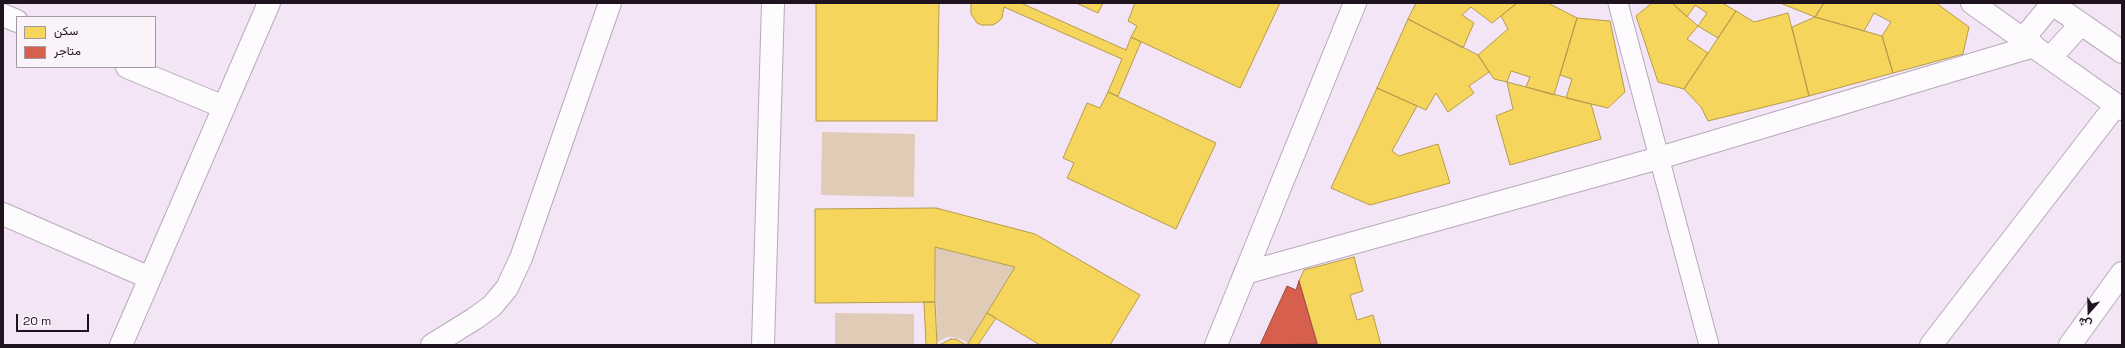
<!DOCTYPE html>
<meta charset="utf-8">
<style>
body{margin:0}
#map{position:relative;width:2125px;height:348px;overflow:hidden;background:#f3e5f5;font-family:"Space Grotesk",Vazirmatn,sans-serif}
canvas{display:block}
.frame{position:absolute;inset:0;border:4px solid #1f1320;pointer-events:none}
.legend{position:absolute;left:16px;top:16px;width:140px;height:52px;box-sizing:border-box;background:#faf3fa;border:1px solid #a299a3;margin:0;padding:5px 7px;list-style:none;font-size:12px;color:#1f1320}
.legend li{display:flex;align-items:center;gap:8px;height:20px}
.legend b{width:20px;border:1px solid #a299a3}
.north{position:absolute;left:2069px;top:292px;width:40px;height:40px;-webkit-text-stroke:3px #faf3fa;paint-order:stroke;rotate:200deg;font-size:11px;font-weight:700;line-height:16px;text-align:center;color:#1f1320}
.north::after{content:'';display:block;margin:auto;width:14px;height:18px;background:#1f1320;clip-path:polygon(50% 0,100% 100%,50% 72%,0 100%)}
.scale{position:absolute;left:16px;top:314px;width:73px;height:18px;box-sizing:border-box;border:2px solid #1f1320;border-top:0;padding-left:5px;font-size:12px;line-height:14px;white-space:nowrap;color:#1f1320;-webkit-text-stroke:3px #faf3fa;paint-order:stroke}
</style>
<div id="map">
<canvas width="2125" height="348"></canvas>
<div class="frame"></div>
<ul class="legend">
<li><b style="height:11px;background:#f6d55c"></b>سكن</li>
<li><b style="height:11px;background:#d6604d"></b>متاجر</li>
</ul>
<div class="north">ش</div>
<div class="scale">20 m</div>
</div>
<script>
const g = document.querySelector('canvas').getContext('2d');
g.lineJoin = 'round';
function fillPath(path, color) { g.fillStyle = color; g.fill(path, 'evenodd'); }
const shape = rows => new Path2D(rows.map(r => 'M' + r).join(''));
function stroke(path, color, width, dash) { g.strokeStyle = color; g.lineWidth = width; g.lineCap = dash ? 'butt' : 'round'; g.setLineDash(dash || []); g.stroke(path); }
fillPath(shape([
 [822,132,915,134,914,197,821,195],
 [935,247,1015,267,968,344,963,340,954,337,947,337,937,342],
 [835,313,914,314,914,345,835,345]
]), '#dfcbb6');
const homes = shape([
 [816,3,939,3,937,121,816,121,816,3],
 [971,3,1021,3,1126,50,1131,37,1141,42,1118,96,1108,92,1122,59,1004,7,1002,18,998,22,993,25,982,25,977,23,971,14,971,3],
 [1076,3,1103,3,1098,13,1076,3],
 [1135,3,1280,3,1240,88,1131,37,1137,26,1128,21,1135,3],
 [1416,3,1517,3,1492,23,1471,7,1462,15,1474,23,1463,48,1408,19,1416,3],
 [1517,3,1548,3,1577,18,1554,95,1526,87,1530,77,1511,71,1507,82,1494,79,1478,55,1508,29,1501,16,1517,3],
 [1652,3,1672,3,1698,26,1687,39,1708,53,1684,89,1658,82,1636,16,1652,3],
 [1672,3,1722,3,1736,11,1718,38,1698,26,1707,13,1695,5,1687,17,1672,3],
 [1780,3,1824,3,1815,17,1780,3],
 [1824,3,1936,3,1969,27,1963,54,1893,73,1882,36,1891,22,1874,13,1864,31,1815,17,1824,3],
 [1736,11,1754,22,1788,13,1809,96,1708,121,1701,107,1684,89,1736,11],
 [1815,17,1882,36,1893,73,1809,96,1792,27,1815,17],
 [1577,18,1610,21,1625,92,1608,108,1566,98,1572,79,1560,75,1577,18],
 [1408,19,1478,55,1489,72,1469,86,1474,93,1448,112,1436,93,1426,110,1377,88,1408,19],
 [1507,82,1591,104,1601,139,1510,165,1496,116,1513,109,1507,82],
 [1377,88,1417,106,1392,151,1399,156,1438,144,1450,183,1370,205,1331,188,1377,88],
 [1108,92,1216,143,1176,229,1067,178,1074,163,1063,158,1087,103,1100,108,1108,92],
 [936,208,1035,234,1140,295,1110,345,1040,345,987,313,1015,267,935,247,935,302,815,303,815,209,936,208],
 [1354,257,1363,291,1350,295,1357,320,1373,315,1381,345,1318,345,1299,281,1304,270,1354,257],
 [924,302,935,302,937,345,926,345,924,302],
 [987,313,996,318,978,345,967,345,987,313],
 [951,339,956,339,966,345,939,345,951,339]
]);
fillPath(homes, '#f6d55c');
stroke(homes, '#b69b4a', 1);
const shops = shape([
 [1299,281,1317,344,1260,345,1287,286,1296,290,1299,281]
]);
fillPath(shops, '#d6604d');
stroke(shops, '#9f4940', 1);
const pedestrian = shape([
 [1618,3,1709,345]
]);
const minor = shape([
 [1972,3,2122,109],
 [3,15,17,21],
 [2023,39,2052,4],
 [2050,58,2081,24],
 [127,67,224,107],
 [3,214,150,278],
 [1245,273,1659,158,2034,46],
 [121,345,269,3],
 [432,345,474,319,492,306,507,288,521,258,610,3],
 [763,345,773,3],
 [1931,345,2116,105],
 [2070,345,2122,273]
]);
const secondary = shape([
 [2051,3,2122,52],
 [1216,345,1355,3]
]);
stroke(pedestrian, '#b6aab8', 21);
stroke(minor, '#b6aab8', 24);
stroke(secondary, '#b6aab8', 24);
stroke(pedestrian, '#fdfbfe', 19);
stroke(minor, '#fdfbfe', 22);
stroke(secondary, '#fdfbfe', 22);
</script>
